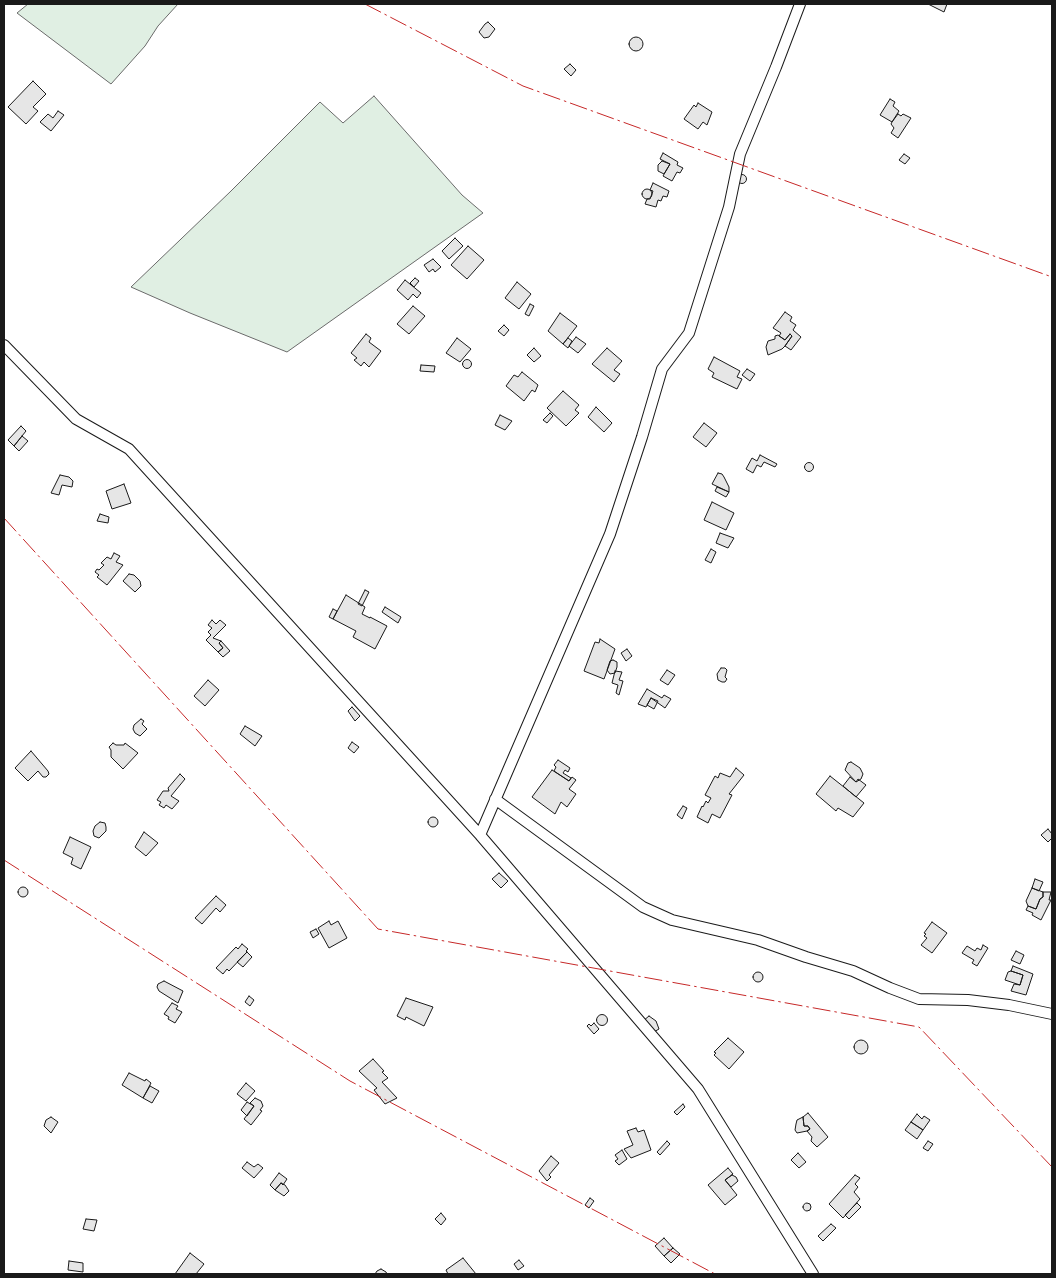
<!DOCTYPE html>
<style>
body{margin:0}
#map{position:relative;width:1056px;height:1278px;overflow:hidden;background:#fff;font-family:Lato,sans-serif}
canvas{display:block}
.frame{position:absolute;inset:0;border:5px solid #1a1a1a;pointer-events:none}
</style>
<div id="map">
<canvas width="1056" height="1278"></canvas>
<div class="frame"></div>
</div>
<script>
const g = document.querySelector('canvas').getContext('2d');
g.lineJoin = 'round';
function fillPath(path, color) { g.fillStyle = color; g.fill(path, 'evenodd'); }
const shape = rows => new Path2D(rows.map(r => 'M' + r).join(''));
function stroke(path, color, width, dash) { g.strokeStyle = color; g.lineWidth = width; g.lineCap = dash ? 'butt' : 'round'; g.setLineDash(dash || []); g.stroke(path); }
const green = shape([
 [28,4,178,4,158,26,145,46,111,84,17,13,28,4],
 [374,96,462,195,483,213,287,352,190,313,131,287,231,191,320,102,343,123,374,96]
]);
fillPath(green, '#e0efe3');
stroke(green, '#6a6a6a', 1);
const building = shape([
 [928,4,947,4,944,12,928,4],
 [488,22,495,29,489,37,484,38,479,32,485,24,488,22],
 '629 44a7 7 0 1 1 14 0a7 7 0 1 1-14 0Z',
 [570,64,576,70,571,76,564,69,570,64],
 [33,81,46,94,33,107,38,111,26,124,8,107,33,81],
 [890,99,895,102,893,106,899,111,892,122,880,115,890,99],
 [698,103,712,112,707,125,703,122,698,129,684,119,694,105,696,107,698,103],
 [58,111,64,115,51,131,40,122,48,114,53,118,58,111],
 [898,114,901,116,903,114,911,118,898,138,891,133,894,128,891,124,892,122,898,114],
 [663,153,678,162,677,165,683,168,680,173,677,172,672,181,663,176,670,164,660,159,663,153],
 [904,154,910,158,905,164,899,160,904,154],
 [662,161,670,164,664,174,658,171,658,165,662,161],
 '737.5 179a4.5 4.5 0 1 1 9 0a4.5 4.5 0 1 1-9 0Z',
 [653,183,669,191,667,197,663,196,661,201,658,200,656,207,645,204,647,199,650,199,653,191,650,190,653,183],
 '642 194a5 5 0 1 1 10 0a5 5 0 1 1-10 0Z',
 [455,238,463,246,449,259,442,251,455,238],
 [468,246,484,260,467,279,451,265,468,246],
 [433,259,441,267,435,272,433,269,429,272,424,265,433,259],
 [415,278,419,281,414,287,410,283,415,278],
 [405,280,421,293,417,298,413,294,408,300,397,290,405,280],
 [517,282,531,294,519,309,505,298,517,282],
 [530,304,534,306,529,316,525,314,530,304],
 [413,306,425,316,409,334,397,324,413,306],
 [785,312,792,317,790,321,796,325,793,330,801,337,791,350,785,346,792,336,790,334,785,340,779,336,781,333,773,328,785,312],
 [560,313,577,326,563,344,548,331,560,313],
 [504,325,509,330,504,336,498,331,504,325],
 [366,334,371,338,369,342,381,351,369,367,364,362,361,366,354,360,357,358,351,353,366,334],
 [790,334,792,336,785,346,782,349,768,355,766,347,768,341,775,339,775,336,778,335,785,340,790,334],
 [576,337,586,344,578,353,569,346,576,337],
 [457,338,471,349,460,362,446,353,457,338],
 [568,338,572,341,568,348,563,344,568,338],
 [534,348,541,356,534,362,527,355,534,348],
 [607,348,622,361,614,370,620,374,614,382,592,364,607,348],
 [714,357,740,371,737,377,742,379,737,389,712,377,714,373,708,369,714,357],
 '462.5 364a4.5 4.5 0 1 1 9 0a4.5 4.5 0 1 1-9 0Z',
 [421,365,435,366,434,372,420,371,421,365],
 [747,369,755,374,750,381,742,375,747,369],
 [522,372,538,385,535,392,532,390,524,401,506,386,514,375,518,377,522,372],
 [563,391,579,405,575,410,579,413,566,426,547,408,563,391],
 [596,407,612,423,604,432,588,417,596,407],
 [550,413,553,416,547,423,543,420,550,413],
 [500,415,512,421,505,430,495,425,500,415],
 [704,423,717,433,706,447,693,437,704,423],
 [21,426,26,431,14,446,8,440,21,426],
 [22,436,28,441,19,451,14,446,22,436],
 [760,455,777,464,775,467,764,462,761,467,757,465,753,473,746,469,752,458,757,461,760,455],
 '804.5 467a4.5 4.5 0 1 1 9 0a4.5 4.5 0 1 1-9 0Z',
 [718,473,722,474,724,477,729,487,729,492,712,484,718,473],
 [60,475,69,477,73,481,72,487,62,485,59,495,51,493,60,475],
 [124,484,131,503,112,509,106,491,124,484],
 [717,487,729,492,726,497,715,491,717,487],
 [712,502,734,513,726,530,704,520,712,502],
 [100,514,109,517,108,523,97,521,100,514],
 [720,533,734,538,728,548,716,543,720,533],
 [711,549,716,552,711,563,705,560,711,549],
 [114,553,120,556,116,562,123,565,107,585,97,577,99,575,95,572,97,569,99,570,104,565,101,563,107,557,111,559,114,553],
 [129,574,134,575,140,581,141,586,135,592,123,581,129,574],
 [365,590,369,592,362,606,358,604,365,590],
 [346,595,365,607,362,614,370,618,370,617,387,626,375,649,353,637,356,631,333,619,346,595],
 [385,607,401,617,398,623,382,612,385,607],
 [333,609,337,611,333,619,329,617,333,609],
 [212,620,216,624,220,620,226,625,213,638,221,641,219,643,223,648,218,652,206,640,211,635,208,632,212,628,208,625,212,620],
 [600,639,615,649,604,679,584,671,595,642,599,643,600,639],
 [221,641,230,651,223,657,218,652,223,648,219,643,221,641],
 [627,649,632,656,626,661,621,653,627,649],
 [613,660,617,662,617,667,615,673,610,674,607,670,610,661,613,660],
 [721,668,725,668,727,670,725,677,727,679,725,682,722,682,718,680,717,674,721,668],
 [667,670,675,675,668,685,660,680,667,670],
 [615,671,622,672,619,680,623,681,619,695,616,693,618,685,612,683,615,671],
 [208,680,219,690,205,706,194,696,208,680],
 [647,689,662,698,664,695,671,699,665,708,651,698,646,707,638,704,647,689],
 [651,698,658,701,654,709,647,705,651,698],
 [352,707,360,716,355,721,348,711,352,707],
 [141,719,144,721,142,724,147,729,140,736,135,733,133,729,134,725,141,719],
 [245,726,262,736,255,746,240,734,245,726],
 [352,742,359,747,354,753,348,748,352,742],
 [113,743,116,745,124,745,125,743,138,753,123,769,111,757,111,750,109,747,113,743],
 [31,751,48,771,49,774,46,777,43,777,38,771,28,781,15,768,31,751],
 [558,760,570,768,568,772,565,770,563,773,571,778,569,781,554,771,556,767,554,765,558,760],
 [851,762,860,768,863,774,861,779,856,782,845,770,848,763,851,762],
 [736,768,744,775,729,794,732,795,720,818,712,814,708,823,697,817,702,806,703,807,706,801,708,803,711,798,705,795,715,776,718,778,720,773,730,777,736,768],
 [552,770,569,781,572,777,576,780,569,789,576,794,567,807,561,802,555,814,532,797,552,770],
 [180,774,185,779,171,796,179,801,172,809,166,805,164,808,159,805,161,802,157,800,163,791,169,791,168,788,180,774],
 [830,776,864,803,853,817,838,808,836,811,816,794,830,776],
 [850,777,856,782,858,779,866,785,856,797,843,786,850,777],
 [683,806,687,808,682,819,677,815,683,806],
 '428 822a5 5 0 1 1 10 0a5 5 0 1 1-10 0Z',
 [100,822,105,823,106,827,106,831,99,838,94,836,93,831,95,826,100,822],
 [1048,829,1052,834,1052,838,1048,842,1041,835,1048,829],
 [144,832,158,843,146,856,135,847,144,832],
 [70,837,91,847,81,869,71,864,73,858,63,853,70,837],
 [499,873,508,881,501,888,492,879,499,873],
 [1035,879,1043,882,1039,891,1032,888,1035,879],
 '18 892a5 5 0 1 1 10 0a5 5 0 1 1-10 0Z',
 [1032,888,1043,892,1043,897,1040,899,1036,909,1028,906,1026,901,1032,888],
 [1043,892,1051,892,1049,900,1051,900,1041,920,1032,915,1033,913,1026,910,1028,906,1036,909,1040,899,1043,897,1043,892],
 [216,896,226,905,220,912,216,908,202,924,195,918,216,896],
 [329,921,331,925,338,921,347,938,329,948,318,928,329,921],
 [932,922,947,933,932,953,921,945,927,938,924,936,926,934,924,933,932,922],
 [316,929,319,934,313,938,310,932,316,929],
 [242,944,248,949,246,951,247,952,229,971,227,969,223,974,216,968,236,947,238,949,242,944],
 [983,945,988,948,977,966,972,963,974,960,962,953,967,946,975,951,977,948,981,950,983,945],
 [1016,951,1024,955,1020,964,1011,960,1016,951],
 [247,952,252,957,243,967,237,962,247,952],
 [1013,966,1033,974,1026,995,1011,991,1014,984,1020,985,1023,975,1011,971,1013,966],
 [1011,971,1023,975,1020,985,1005,980,1008,972,1011,971],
 '753 977a5 5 0 1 1 10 0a5 5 0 1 1-10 0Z',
 [164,981,183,991,178,1003,159,991,157,987,158,984,164,981],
 [249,996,254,1000,250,1006,245,1002,249,996],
 [406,998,433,1007,424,1026,406,1017,405,1020,397,1016,406,998],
 [172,1003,178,1006,176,1009,182,1012,175,1023,168,1019,169,1017,164,1014,172,1003],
 '596.5 1020a5.5 5.5 0 1 1 11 0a5.5 5.5 0 1 1-11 0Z',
 [649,1016,656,1021,659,1029,652,1033,643,1021,649,1016],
 [594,1023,599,1029,594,1034,587,1026,589,1024,591,1026,594,1023],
 [728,1038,744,1052,729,1069,714,1055,716,1053,714,1052,728,1038],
 '854 1047a7 7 0 1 1 14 0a7 7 0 1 1-14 0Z',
 [373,1059,384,1071,382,1072,388,1078,382,1082,397,1098,385,1104,374,1090,377,1088,359,1071,373,1059],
 [129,1073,145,1081,146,1079,151,1083,143,1098,122,1085,129,1073],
 [246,1083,255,1091,246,1101,237,1094,246,1083],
 [150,1086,159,1091,152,1103,143,1098,150,1086],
 [255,1098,261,1101,263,1106,260,1110,262,1111,251,1125,244,1119,254,1106,250,1103,255,1098],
 [247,1102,254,1106,247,1116,241,1110,247,1102],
 [683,1104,685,1107,677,1115,674,1112,683,1104],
 [808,1113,828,1137,817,1147,811,1141,812,1137,807,1131,810,1129,808,1126,804,1126,803,1117,808,1113],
 [917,1114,922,1119,924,1116,930,1120,923,1130,911,1122,917,1114],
 [51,1117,58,1122,51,1133,44,1126,46,1120,51,1117],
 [803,1117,804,1126,808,1126,810,1129,807,1131,797,1133,795,1130,796,1124,797,1120,803,1117],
 [911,1122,923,1130,917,1139,905,1130,911,1122],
 [636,1128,638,1132,644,1130,651,1150,631,1158,624,1149,633,1145,627,1131,636,1128],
 [667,1141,670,1144,660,1155,657,1152,667,1141],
 [928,1141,933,1144,928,1151,923,1148,928,1141],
 [622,1150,627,1159,619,1165,615,1161,618,1159,615,1155,622,1150],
 [798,1153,806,1162,799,1168,791,1160,798,1153],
 [551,1156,559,1163,549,1175,551,1177,547,1181,539,1171,551,1156],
 [247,1162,254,1167,258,1164,263,1168,254,1178,242,1168,247,1162],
 [728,1168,733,1174,725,1180,737,1195,725,1205,708,1185,728,1168],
 [279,1173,287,1179,283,1185,281,1183,275,1190,270,1185,279,1173],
 [732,1175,736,1177,738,1181,731,1187,725,1180,732,1175],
 [855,1175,860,1178,855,1184,858,1187,854,1192,860,1199,843,1218,829,1204,855,1175],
 [281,1183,285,1185,289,1191,284,1196,275,1190,281,1183],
 [590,1198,594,1201,589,1208,585,1205,590,1198],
 '803 1207a4 4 0 1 1 8 0a4 4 0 1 1-8 0Z',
 [857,1203,861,1207,849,1219,845,1215,857,1203],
 [441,1213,446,1219,441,1225,435,1219,441,1213],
 [86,1219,97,1220,94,1231,83,1229,86,1219],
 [831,1224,836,1228,823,1241,818,1236,831,1224],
 [664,1238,673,1248,664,1256,655,1246,664,1238],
 [673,1248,680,1254,671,1263,664,1256,673,1248],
 [190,1253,204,1264,196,1274,175,1274,190,1253],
 [463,1258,476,1274,448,1274,446,1270,463,1258],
 [519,1260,524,1266,518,1270,514,1264,519,1260],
 [69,1261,83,1263,83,1272,68,1270,69,1261],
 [381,1269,386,1272,387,1274,375,1274,377,1271,381,1269]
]);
fillPath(building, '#e6e6e6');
stroke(building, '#1a1a1a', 1);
const minor = shape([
 [4,345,76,419,129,449,480,835,698,1089,813,1274],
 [495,799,643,907,672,920,758,940,806,957,853,971,890,988,919,999,968,1000,1009,1005,1052,1014],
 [480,835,610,534,642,437,662,369,689,333,729,207,740,154,776,67,800,4]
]);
stroke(minor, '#1a1a1a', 12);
stroke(minor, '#fff', 10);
stroke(shape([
 [365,4,523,86,1052,277],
 [4,518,378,929,919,1027,1052,1167],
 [4,860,350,1081,715,1274]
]), '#c62828', 1, [18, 4, 2.5, 4]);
</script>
